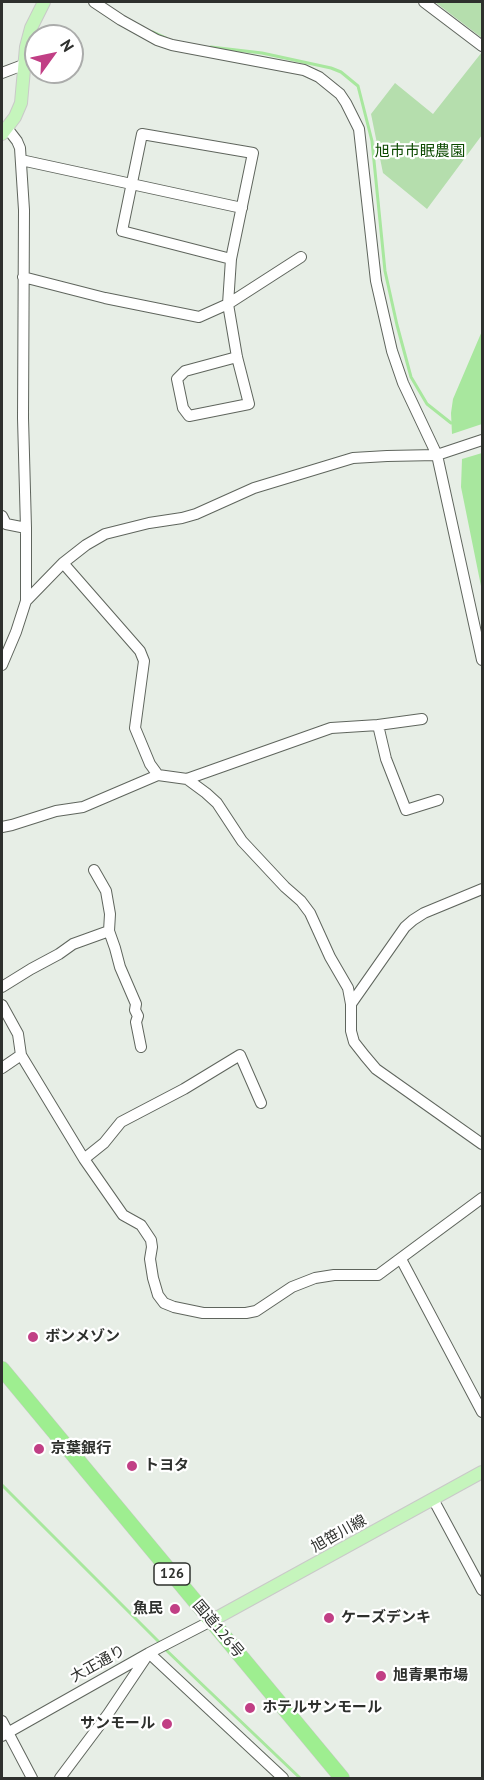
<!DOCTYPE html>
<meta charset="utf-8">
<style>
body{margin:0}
#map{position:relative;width:484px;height:1780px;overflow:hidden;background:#e7eee6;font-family:"PT Sans",sans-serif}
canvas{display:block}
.frame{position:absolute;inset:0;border:3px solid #2e302d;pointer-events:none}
.north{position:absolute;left:24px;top:24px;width:60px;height:60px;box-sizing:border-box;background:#fff;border:2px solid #abacab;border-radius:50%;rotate:57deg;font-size:16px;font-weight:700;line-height:24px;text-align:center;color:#2e302d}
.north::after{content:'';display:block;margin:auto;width:21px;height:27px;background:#c13f85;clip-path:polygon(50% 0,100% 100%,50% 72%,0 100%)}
</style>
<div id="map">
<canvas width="484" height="1780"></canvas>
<div class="frame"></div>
<div class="north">N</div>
</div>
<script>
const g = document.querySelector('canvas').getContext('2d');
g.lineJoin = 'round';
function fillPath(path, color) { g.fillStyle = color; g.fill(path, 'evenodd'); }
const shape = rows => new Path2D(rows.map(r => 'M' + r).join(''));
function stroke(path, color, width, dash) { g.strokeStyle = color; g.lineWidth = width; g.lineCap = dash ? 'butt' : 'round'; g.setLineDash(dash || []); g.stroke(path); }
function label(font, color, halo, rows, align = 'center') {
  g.font = font + ' "PT Sans","Noto Sans JP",sans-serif'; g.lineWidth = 4.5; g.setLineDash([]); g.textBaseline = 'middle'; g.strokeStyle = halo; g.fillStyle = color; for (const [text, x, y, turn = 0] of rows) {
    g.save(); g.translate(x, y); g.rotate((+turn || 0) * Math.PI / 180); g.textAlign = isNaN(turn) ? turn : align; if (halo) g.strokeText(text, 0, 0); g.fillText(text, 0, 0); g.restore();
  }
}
fillPath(shape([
 [435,2,482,2,482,38],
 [482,52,482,135,427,209,383,173,371,114,395,83,433,114]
]), '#b5dead');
fillPath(shape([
 [482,331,482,424,452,434,451,413,453,399],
 [482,453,482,591,461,487,462,459]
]), '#a8e79e');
stroke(shape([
 [153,32,166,38],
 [211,47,262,53,331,68,341,72,358,86,372,141,385,271,397,325,411,377,427,404,451,423],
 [2,1485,161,1644],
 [165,1649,300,1778]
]), '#a8e79e', 3);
const minor = shape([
 [94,2,121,20,157,40,172,45,304,70,319,77,340,94,346,103,359,129,376,281,392,351,403,383,437,455,482,660],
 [424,2,482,46],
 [2,73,23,65],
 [21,160,242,208],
 [231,259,122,231,142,134,253,153,231,259,228,304,237,357,249,404,189,416,183,408,177,379,185,371,237,357],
 [23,277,105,298,199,317,228,304,301,257],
 [2,516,6,524,26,528],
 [63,563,140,651,144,661,135,728,150,764,158,775],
 [26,601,63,563,86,545,105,534,149,523,182,518,196,514,254,488,353,458,387,456,437,455,482,440],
 [2,665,16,632,26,601,26,528,23,418,24,210,20,148,17,141,7,128],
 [422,719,378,725,386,759,406,810,438,800],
 [187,779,206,793,217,803,242,841,285,887,301,901,310,913,330,957,348,988,351,1004,351,1031,354,1042,365,1056,376,1069,482,1144],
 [2,827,12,825,56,811,83,807,158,775,187,779,331,728,378,725],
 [94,870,106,891,110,914,109,931,115,948,120,967,136,1004,135,1010,138,1016,136,1022,141,1047],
 [2,987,31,969,59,954,73,944,109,931],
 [351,1004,405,927,413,920,424,913,482,889],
 [2,1005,18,1034,21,1055,84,1159,123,1215,141,1225,151,1240,152,1247,150,1259,153,1278,158,1295,164,1303,174,1307,203,1313,246,1313,256,1311,292,1287,315,1278,334,1275,378,1275,482,1198],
 [2,1068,21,1055],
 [84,1159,104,1143,121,1122,184,1089,240,1055,261,1103],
 [401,1259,482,1412],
 [433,1499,482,1590],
 [2,1721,32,1778],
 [2,1736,149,1653,211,1621],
 [60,1778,108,1714,149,1653,283,1778]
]);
const major = shape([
 [2,134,15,117,21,103,26,47,31,28,44,2],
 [211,1621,482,1472]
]);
const highway = shape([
 [2,1369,342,1778]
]);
stroke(minor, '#5f655d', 12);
stroke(major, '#c9c9c8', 14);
stroke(highway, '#c9c9c8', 16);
stroke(minor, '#fff', 10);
stroke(major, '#c5f5bc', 12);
stroke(highway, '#9eee90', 15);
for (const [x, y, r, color] of [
 [33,1337,6,"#c13f85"],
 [39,1449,6,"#c13f85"],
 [132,1466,6,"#c13f85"],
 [175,1609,6,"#c13f85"],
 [329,1618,6,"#c13f85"],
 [381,1676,6,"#c13f85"],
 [250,1708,6,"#c13f85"],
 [167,1724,6,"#c13f85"]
]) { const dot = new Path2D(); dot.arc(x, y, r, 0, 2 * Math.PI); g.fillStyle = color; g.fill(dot); stroke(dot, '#fff', 2); }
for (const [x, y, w] of [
 [172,1574,36]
]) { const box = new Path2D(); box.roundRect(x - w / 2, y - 11, w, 22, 4.5); g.fillStyle = '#fff'; g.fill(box); stroke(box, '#2e302d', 1.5); }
label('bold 14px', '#2e302d', null, [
 ["126",172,1574]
]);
label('15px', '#0c4a00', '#fff', [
 ["旭市市眠農園",420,152]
]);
label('bold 15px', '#2e302d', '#fff', [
 ["ボンメゾン",45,1337],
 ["京葉銀行",51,1449],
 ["トヨタ",144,1466],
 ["魚民",163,1609,"right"],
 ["ケーズデンキ",341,1618],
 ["旭青果市場",393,1676],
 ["ホテルサンモール",262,1708],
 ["サンモール",155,1724,"right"]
], 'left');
label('15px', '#2e302d', '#fff', [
 ["旭笹川線",339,1534,-29],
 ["国道126号",218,1629,50],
 ["大正通り",98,1664,-29]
]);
</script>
